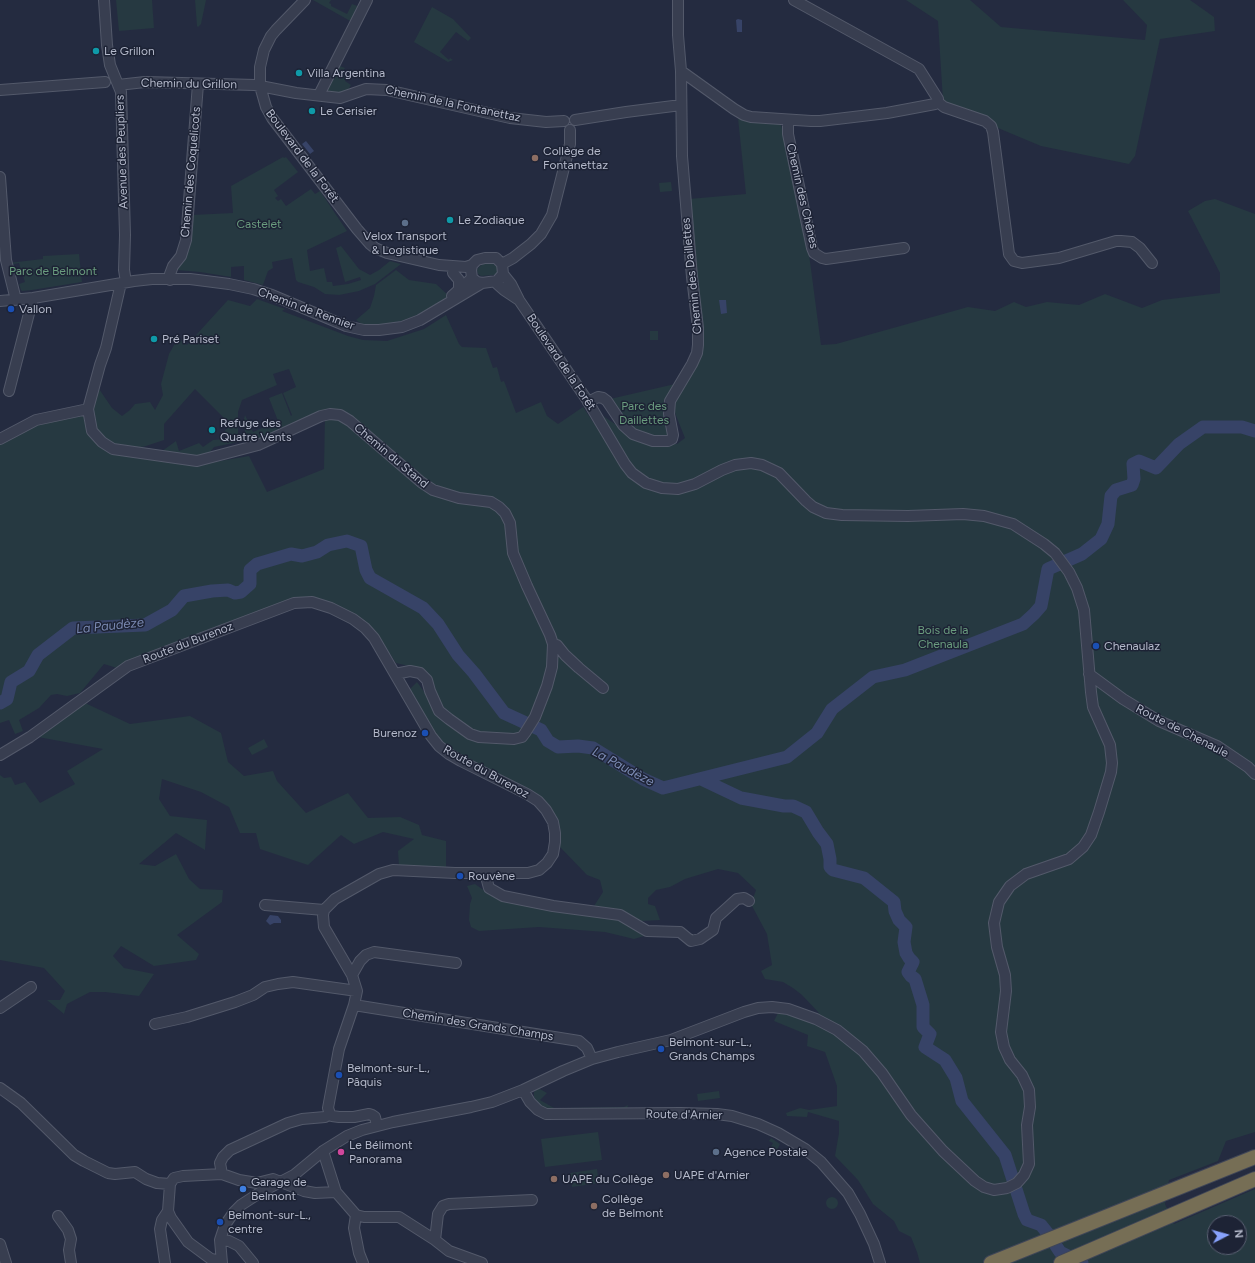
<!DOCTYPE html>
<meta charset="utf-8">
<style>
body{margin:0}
#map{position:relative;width:1255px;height:1263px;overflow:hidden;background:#242b40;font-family:Figtree,sans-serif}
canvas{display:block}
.north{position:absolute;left:1207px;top:1215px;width:40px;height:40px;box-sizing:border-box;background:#1d2335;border:1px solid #595f71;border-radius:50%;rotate:84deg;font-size:11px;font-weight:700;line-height:16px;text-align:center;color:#b4b9ca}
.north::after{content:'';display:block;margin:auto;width:14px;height:18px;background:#88a2fc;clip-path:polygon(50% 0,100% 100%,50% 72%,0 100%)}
</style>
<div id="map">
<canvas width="1255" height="1263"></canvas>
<div class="north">N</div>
</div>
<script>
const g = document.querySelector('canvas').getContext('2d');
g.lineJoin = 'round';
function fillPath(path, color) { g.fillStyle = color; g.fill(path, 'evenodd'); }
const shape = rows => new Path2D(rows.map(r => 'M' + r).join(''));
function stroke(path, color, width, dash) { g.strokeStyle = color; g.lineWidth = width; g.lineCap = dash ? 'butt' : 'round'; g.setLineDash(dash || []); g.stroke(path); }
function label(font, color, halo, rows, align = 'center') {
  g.font = font + ' Figtree,sans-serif'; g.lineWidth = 3; g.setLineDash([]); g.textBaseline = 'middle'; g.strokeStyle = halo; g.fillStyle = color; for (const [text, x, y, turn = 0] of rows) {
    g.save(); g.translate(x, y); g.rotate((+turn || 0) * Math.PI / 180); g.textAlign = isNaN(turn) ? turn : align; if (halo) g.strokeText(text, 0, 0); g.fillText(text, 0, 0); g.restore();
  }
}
fillPath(shape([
 [116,0,152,0,154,28,119,31],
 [195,0,206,0,201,24,198,27,197,26],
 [313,0,331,0,329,3,331,4,331,6,347,14,352,4,360,7,352,22],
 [906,0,970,0,1001,27,1145,40,1147,25,1123,0,1190,0,1214,17,1215,31,1160,39,1135,156,1129,164,1041,146,998,128,986,119,956,108,943,101,938,21],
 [432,7,453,19,471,38,468,41,456,32,440,52,449,60,450,58,453,60,448,62,414,42],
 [337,65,345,68,343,71,348,74,345,81,351,85,348,90,341,92,327,92,325,90],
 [738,118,780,121,795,180,807,239,821,345,836,344,968,307,995,311,1014,302,1026,307,1047,302,1079,305,1105,294,1142,308,1162,300,1220,293,1220,273,1188,211,1205,201,1215,199,1255,214,1255,1132,1226,1141,1218,1161,1169,1180,1165,1204,1174,1224,1255,1189,1255,1263,920,1263,917,1252,911,1237,899,1231,894,1221,873,1204,858,1180,835,1156,839,1133,839,1121,808,1112,807,1117,787,1116,786,1113,800,1108,809,1110,837,1106,837,1086,825,1052,807,1046,808,1035,774,1021,778,1013,801,1018,819,1013,802,995,793,988,783,982,765,979,761,971,772,965,767,934,751,904,756,890,738,873,718,869,685,879,670,887,656,890,648,898,648,904,655,906,660,920,642,921,637,930,644,936,634,939,605,932,539,927,479,931,471,927,469,920,470,904,472,898,467,886,475,884,485,891,524,904,594,906,603,892,600,880,587,875,560,847,559,828,554,813,544,800,535,793,453,752,443,745,435,735,409,690,417,682,428,697,435,693,431,678,421,669,396,663,390,654,388,655,375,633,308,598,117,668,104,664,80,693,67,696,57,694,51,695,39,708,19,720,23,731,15,734,9,720,0,723,0,442,35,425,93,410,97,386,112,408,122,416,130,410,135,404,150,402,155,410,163,395,161,384,169,354,178,338,187,345,228,300,250,306,257,299,285,309,282,311,348,336,363,340,387,341,424,329,446,315,459,344,462,347,486,348,493,368,497,367,501,382,504,381,516,413,541,402,547,416,558,424,583,407,593,422,603,416,621,428,640,442,677,444,685,438,675,413,675,401,690,377,702,352,689,199,746,194],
 [289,369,296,387,283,393,292,415,291,416,282,393,269,398,278,421,253,432,245,415,243,423,247,440,252,442,325,414,324,469,267,492,249,456,203,464,135,458,136,448,146,446,164,440,164,424,195,389,230,424,221,436,238,434,238,412,242,400,277,385,273,374],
 [1215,1223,1239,1223,1239,1247,1215,1247],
 [283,157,284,158,286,157,298,172,274,190,278,196,275,198,278,201,281,199,286,206,311,189,315,194,320,191,347,231,307,250,310,271,324,268,327,282,332,282,333,286,348,284,361,280,360,277,345,282,336,248,341,246,359,269,370,275,379,270,390,261,401,264,375,284,359,291,339,295,325,294,314,287,298,282,296,280,292,258,272,262,273,268,268,271,263,285,244,280,244,266,231,267,231,277,200,272,177,270,192,215,233,213,231,186],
 [671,182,672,191,660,192,659,183],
 [79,254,82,282,32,290,22,291,21,290,19,284,25,282,19,263,9,265,8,263,43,259,43,256],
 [483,264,493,264,496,265,498,268,497,274,494,275,481,276,478,274,477,270,479,267],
 [396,270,409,280,436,284,449,296,422,313,402,321,378,325,362,324,356,320,370,308,374,296,376,285],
 [650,331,658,331,658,340,650,340],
 [675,384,671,438,657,440,630,429,610,399],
 [239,438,238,442,214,447,208,455,200,458,158,454,176,441,179,451,199,443,203,447,213,440],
 [85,703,130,724,190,716,221,733,228,762,244,776,273,771,277,781,306,813,348,793,368,818,400,817,419,825,422,835,446,841,446,869,399,866,398,851,414,839,383,832,354,844,341,835,308,865,260,849,256,833,240,833,229,807,201,792,162,779,159,799,170,816,207,820,205,850,176,833,139,864,155,866,176,854,189,879,200,889,223,890,222,902,177,935,199,954,196,960,154,966,121,946,113,956,124,968,154,974,139,996,105,992,90,992,67,1004,64,1014,47,1000,60,1000,65,991,44,968,0,960,0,775,4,778,11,777,15,785,25,782,40,803,75,784,67,771,103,749,38,737],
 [264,739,268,747,252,755,248,748],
 [538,1088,547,1093,540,1100,554,1108,554,1110,543,1108,538,1104,534,1097,534,1092],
 [719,1091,720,1098,698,1101,697,1094],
 [628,1105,627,1109,564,1110,563,1108,624,1107],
 [598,1132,602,1160,545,1167,541,1139],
 [771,1138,780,1144,777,1150,775,1149,773,1152,769,1150,773,1143,769,1141],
 [597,1169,599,1183,572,1187,570,1173],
 '826 1203a6 6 0 1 1 12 0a6 6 0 1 1-12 0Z'
]), '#263941');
fillPath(shape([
 [738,19,742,20,742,32,737,32,736,20],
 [306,141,314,151,310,154,302,144],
 [719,300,726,300,727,313,721,314],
 [270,915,278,916,281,920,281,923,274,923,270,925,266,921]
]), '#374367');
stroke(shape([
 [0,703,7,699,11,682,29,671,38,655,73,628,145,625,172,610,184,596,212,591,228,590,235,593,241,592,250,584,250,570,257,564,291,554,302,556,317,552,328,545,347,541,361,546,366,570,370,578,423,608,438,624,458,655,474,673,504,713,541,730,548,741,558,747,578,746,593,748,643,779,663,788,787,757,817,733,832,709,873,677,905,670,1023,624,1034,614,1041,606,1048,569,1082,554,1101,539,1108,524,1111,496,1116,490,1132,485,1134,479,1133,464,1139,461,1156,468,1179,444,1203,427,1242,427,1255,431],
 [701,779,741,798,784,806,793,806,806,812,818,832,827,844,830,859,830,867,833,870,864,878,894,902,895,911,899,920,906,927,904,942,906,953,909,958,913,962,908,972,911,976,915,979,923,1005,923,1027,930,1034,925,1047,945,1060,956,1078,962,1101,1005,1155,1024,1214,1027,1220,1041,1225,1049,1235,1060,1252,1082,1263]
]), '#374367', 13);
const minor = shape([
 [104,0,107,45,110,65,121,92,125,235,124,270,126,282],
 [305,0,276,30,271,36,264,50,260,67,260,86,266,107,272,118,357,229,370,244,375,248,387,253,439,265,466,267,472,265],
 [794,0,919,69,938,99,938,102],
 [681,71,734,109,744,115,751,117,811,121,820,121,887,113,935,104,938,102],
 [118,85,145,82,255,85,296,93,340,98,366,89,387,90,510,118,546,122,564,121],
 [0,90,105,82],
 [319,95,367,0],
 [938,102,944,107,985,121,991,126,993,132,1009,254,1014,261,1022,263,1059,258,1116,241,1121,241,1132,242,1140,248,1152,263],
 [575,120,626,112,681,105],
 [788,120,788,134,812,248,814,253,822,258,826,259,904,248],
 [0,177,6,260,16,300],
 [485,258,496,258,502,264,503,274,497,281,482,283,477,282,472,278,471,270,472,265,477,260,485,258],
 [502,264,513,258,531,244,541,234,552,215,570,144,570,130],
 [453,273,459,280,459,290],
 [170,280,170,274,173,266,181,256,186,240,198,84],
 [495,282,504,290,519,300],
 [121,283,106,348,100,365,88,409,92,431,102,442,113,449,197,461,258,445,321,416,330,414,340,415,350,421,421,482,433,490,459,498,491,502,499,507,505,513,510,523,513,553,527,586,550,635,553,644,552,667,547,686,535,717,525,733,522,737,514,739,479,737,470,734,449,719,439,711,430,691,427,680,420,673,410,671,395,674],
 [452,296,472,278],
 [0,301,33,298,134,281,152,279,190,279,229,284,253,289,272,295,346,326,364,330,379,330,402,327,420,320,482,283],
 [9,391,33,298],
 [588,402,598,397,603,398,607,401,623,425,633,434,653,441,668,441,672,439,673,435,669,414,670,401,692,364,697,353,698,345,698,328,692,277,682,156,681,71,678,35,678,0],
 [0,439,36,420,88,409],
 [553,644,557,645,565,655,579,668,603,688],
 [1089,674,1123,699,1159,721,1217,746,1248,767,1255,774],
 [0,755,30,737,128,666,294,603,312,602,331,608,353,619,365,628,374,638,431,736,439,746,449,754,461,761,527,794,538,801,546,810,553,822,555,833,555,842,553,854,547,863,539,870,528,873,455,873,393,870,379,874,335,899,324,910,323,915,324,927,352,975,357,991,354,1005,339,1049,328,1108,330,1114],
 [485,873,489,888,503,896,553,906,620,915,647,931,680,932,691,941,700,939,713,930,716,918,737,899,744,898,749,901],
 [265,905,324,910],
 [352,975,360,961,366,955,374,952,456,963],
 [354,1005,579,1041,587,1048,592,1059],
 [0,1008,31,987],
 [155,1024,187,1017,235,1002,253,995,265,987,278,984,293,982,357,991],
 [0,1088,21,1103,74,1155,84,1161,108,1173,115,1174,135,1172,146,1179,157,1183,170,1184],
 [523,1090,530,1102,538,1110,546,1114,681,1113,717,1114,732,1116,758,1124,778,1133,805,1149,821,1162,848,1193,860,1214,874,1244,880,1263],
 [330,1114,332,1116,339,1117,354,1117,369,1114,372,1115,375,1117,377,1126],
 [323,1151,336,1192,356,1215,364,1217,399,1217,435,1240,449,1251,482,1263],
 [222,1174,220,1163,223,1157,230,1150,288,1123,302,1119,325,1117,330,1114],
 [356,1215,354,1228,359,1253,363,1263],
 [58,1216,68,1230,71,1239,69,1250,71,1263],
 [220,1240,229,1241,239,1246,253,1263],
 [435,1240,438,1214,443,1206,449,1204,532,1200],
 [0,1244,6,1263],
 [216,1260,211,1259,188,1242,171,1218,168,1211,170,1184,174,1178,183,1176,222,1174,239,1180,257,1183,273,1179,304,1191,315,1193,336,1192],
 [165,1263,160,1229,162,1220,168,1211],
 [222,1263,220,1240,225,1225,234,1212,241,1205,261,1192,294,1175,323,1151,347,1136,362,1130,393,1122,471,1107,492,1102,523,1090,563,1071,592,1059,618,1052,671,1040,744,1012,758,1008,772,1007,788,1009,816,1019,837,1030,863,1051,882,1073,911,1115,943,1151,975,1181,984,1187,994,1190,1007,1188,1017,1183,1024,1175,1029,1164,1027,1125,1030,1107,1029,1090,1022,1075,1010,1060,1004,1047,1001,1032,1006,991,1005,975,997,947,994,923,999,902,1010,886,1026,874,1069,859,1083,847,1091,835,1099,812,1111,772,1112,763,1110,745,1093,707,1091,692,1084,610,1077,588,1069,572,1055,553,1044,544,1013,524,984,516,963,514,908,516,842,515,826,513,813,507,806,501,779,473,762,465,751,463,735,465,722,470,695,484,678,489,662,488,646,483,632,473,625,464,587,400,519,300,511,284,503,274]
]);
const highway = shape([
 [991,1263,1255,1157],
 [1061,1263,1255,1179]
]);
stroke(minor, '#53596a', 12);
stroke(highway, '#404657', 16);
stroke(minor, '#383e50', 10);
stroke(highway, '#766e55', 14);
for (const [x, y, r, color] of [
 [96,51,4,"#0f9aa8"],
 [299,73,4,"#0f9aa8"],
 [312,111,4,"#0f9aa8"],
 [535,158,4,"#8d6e63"],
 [450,220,4,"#0f9aa8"],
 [405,223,4,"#5c6f8a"],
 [11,309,4,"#1a4fb4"],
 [154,339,4,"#0f9aa8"],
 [212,430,4,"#0f9aa8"],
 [1096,646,4,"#1a4fb4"],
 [425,733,4,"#1a4fb4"],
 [460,876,4,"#1a4fb4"],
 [661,1049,4,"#1a4fb4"],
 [339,1075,4,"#1a4fb4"],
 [341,1152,4,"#d1479c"],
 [716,1152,4,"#5c6f8a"],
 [666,1175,4,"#8d6e63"],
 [554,1179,4,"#8d6e63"],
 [243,1189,4,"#3f7fe0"],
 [594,1206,4,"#8d6e63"],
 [220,1222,4,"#1a4fb4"]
]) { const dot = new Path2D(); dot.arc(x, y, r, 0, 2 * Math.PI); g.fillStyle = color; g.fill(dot); stroke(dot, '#1d2335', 1.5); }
label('12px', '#b4b9ca', '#1d2335', [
 ["Le Grillon",104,51],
 ["Villa Argentina",307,73],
 ["Le Cerisier",320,111],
 ["Collège de",543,151],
 ["Fontanettaz",543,165],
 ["Le Zodiaque",458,220],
 ["Velox Transport",405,236,"center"],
 ["& Logistique",405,250,"center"],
 ["Vallon",19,309],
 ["Pré Pariset",162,339],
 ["Refuge des",220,423],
 ["Quatre Vents",220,437],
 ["Chenaulaz",1104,646],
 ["Burenoz",417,733,"right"],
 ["Rouvène",468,876],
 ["Belmont-sur-L.,",669,1042],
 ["Grands Champs",669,1056],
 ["Belmont-sur-L.,",347,1068],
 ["Pâquis",347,1082],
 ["Le Bélimont",349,1145],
 ["Panorama",349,1159],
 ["Agence Postale",724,1152],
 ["UAPE d'Arnier",674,1175],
 ["UAPE du Collège",562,1179],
 ["Garage de",251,1182],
 ["Belmont",251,1196],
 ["Collège",602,1199],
 ["de Belmont",602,1213],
 ["Belmont-sur-L.,",228,1215],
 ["centre",228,1229]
], 'left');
label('12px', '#b4b9ca', '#1d2335', [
 ["Chemin du Grillon",189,84,1],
 ["Chemin de la Fontanettaz",453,104,12],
 ["Avenue des Peupliers",122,152,-92],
 ["Boulevard de la Forêt",302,156,53],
 ["Chemin des Coquelicots",191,172,-85],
 ["Chemin des Chênes",802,196,77],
 ["Chemin des Daillettes",692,276,-96],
 ["Chemin de Rennier",306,309,20],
 ["Boulevard de la Forêt",561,362,56],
 ["Chemin du Stand",391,456,40],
 ["Route du Burenoz",188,643,-21],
 ["Route de Chenaule",1182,731,27],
 ["Route du Burenoz",486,772,29],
 ["Chemin des Grands Champs",478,1025,9],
 ["Route d'Arnier",684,1115,1]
]);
label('12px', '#6a9c7e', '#1d2335', [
 ["Castelet",259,224],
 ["Parc de Belmont",53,271],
 ["Parc des",644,406],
 ["Daillettes",644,420],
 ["Bois de la",943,630],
 ["Chenaula",943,644]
]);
label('italic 13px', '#7b8ab3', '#1d2335', [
 ["La Paudèze",110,626,-6],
 ["La Paudèze",623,767,28]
]);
</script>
